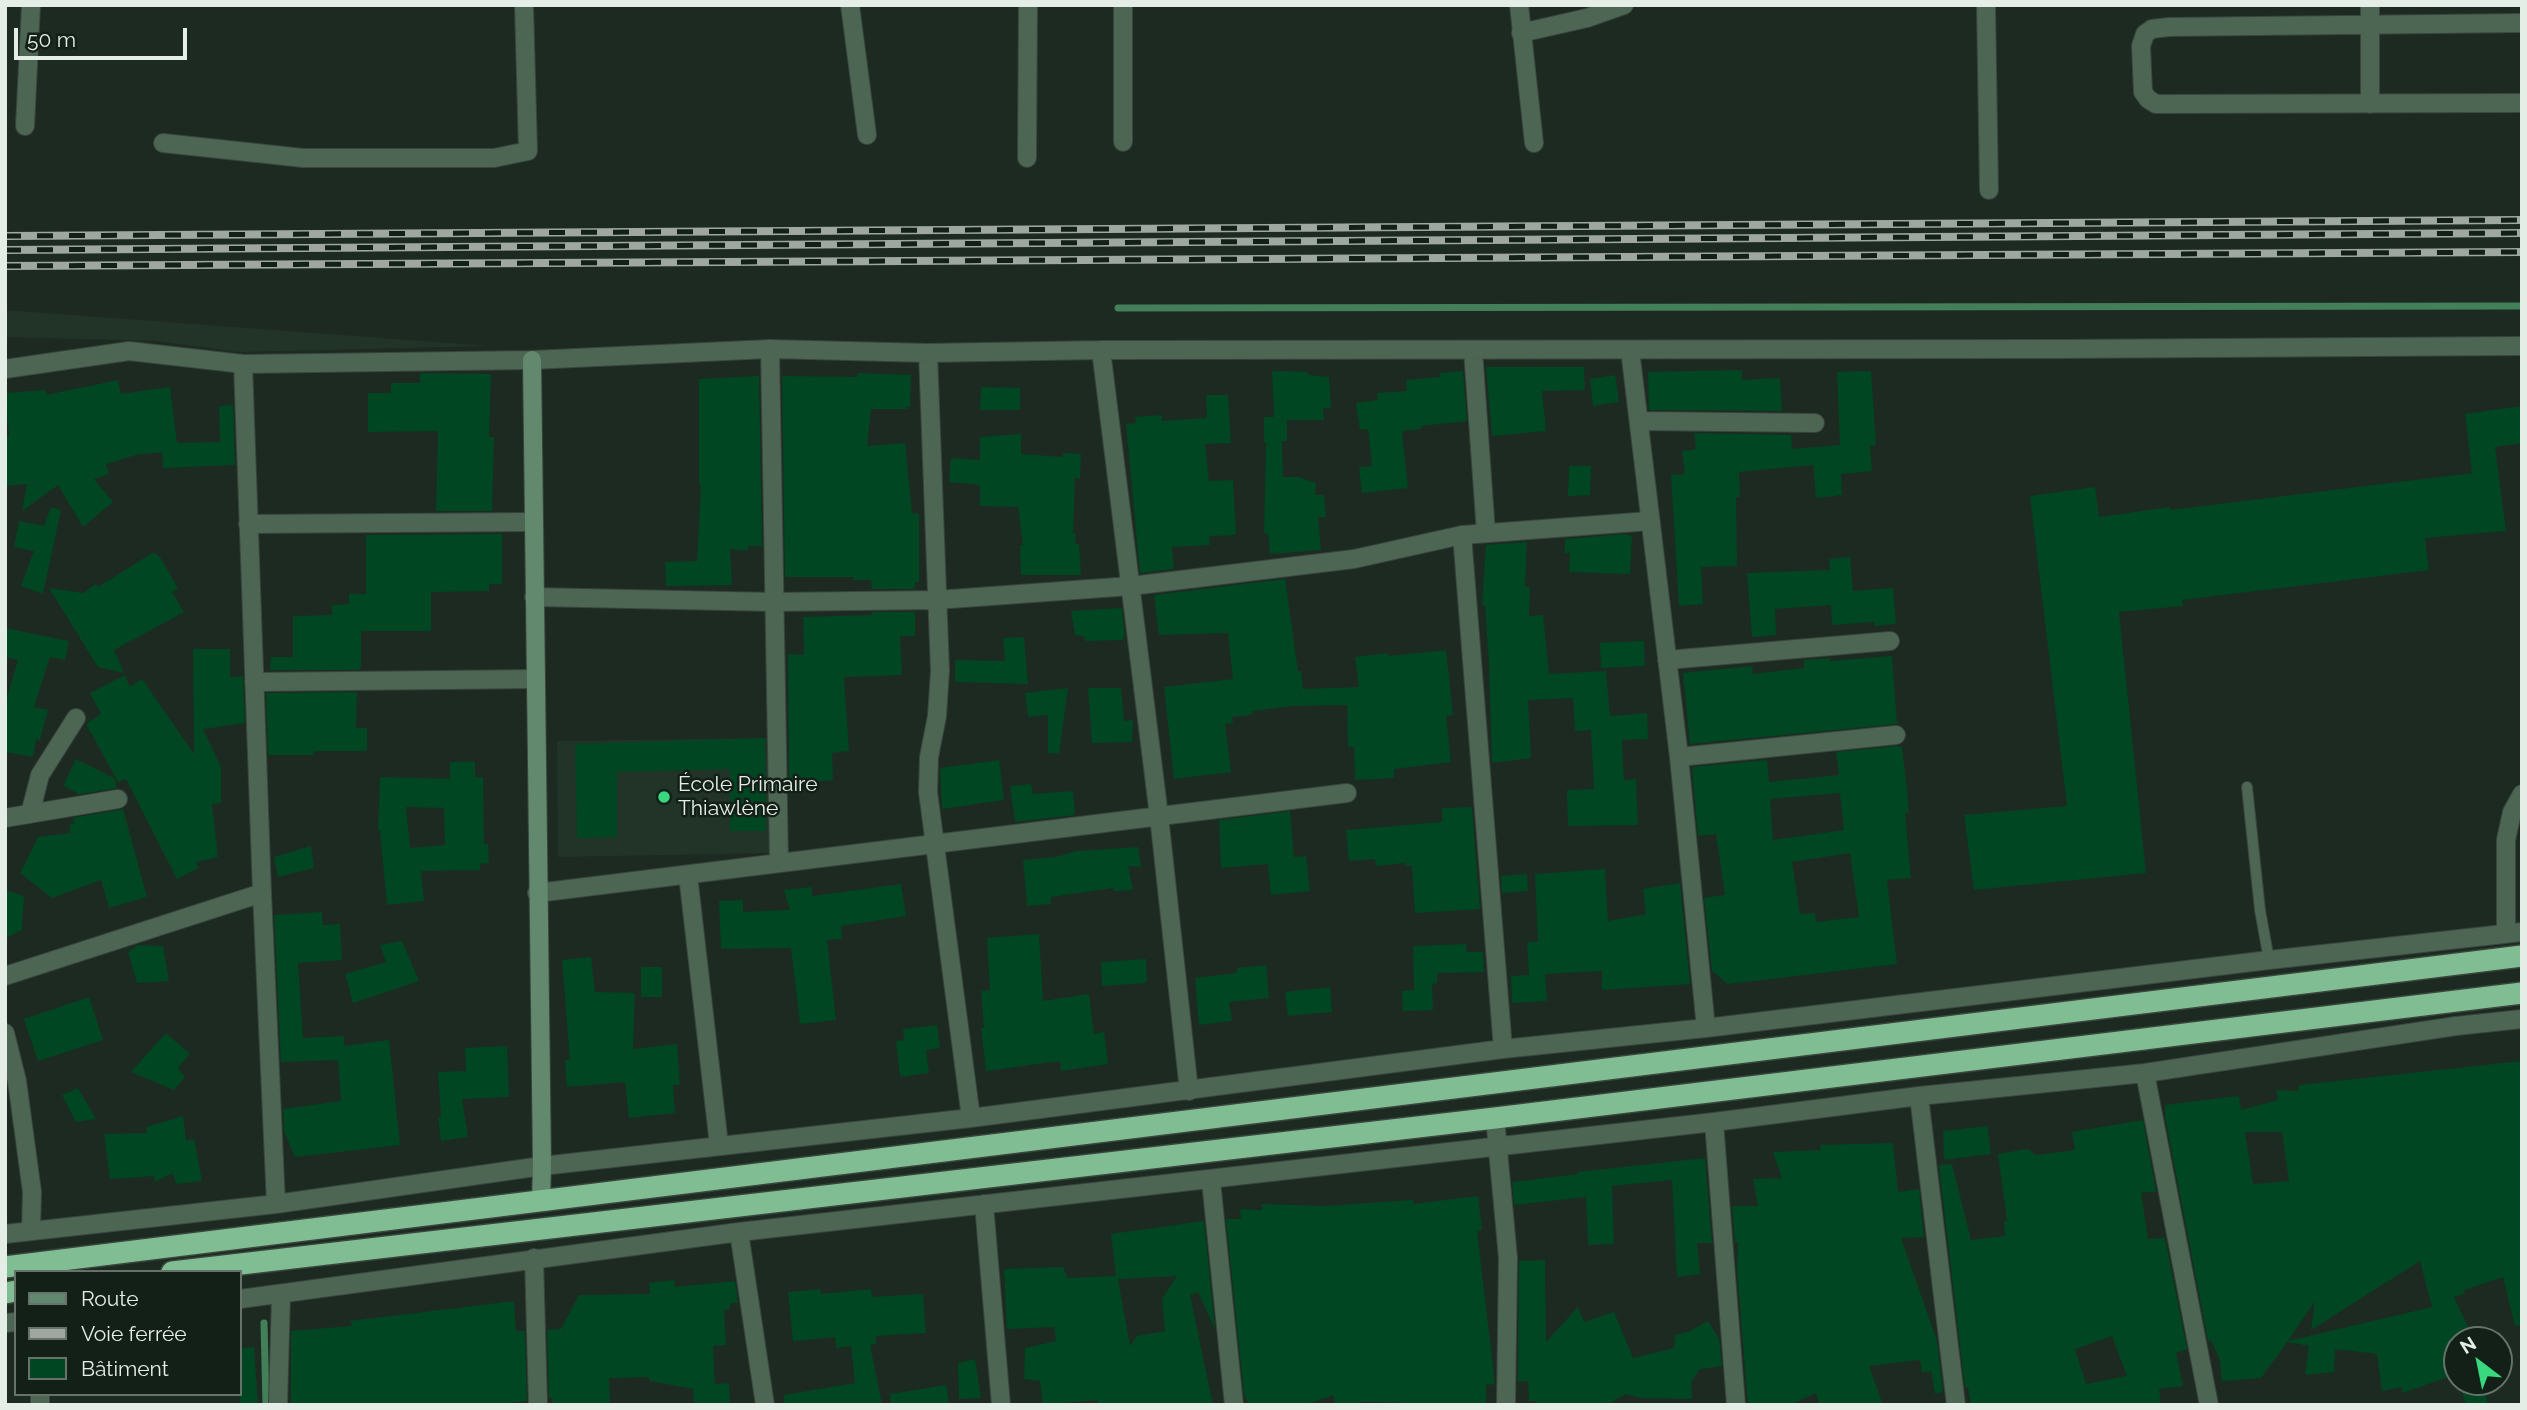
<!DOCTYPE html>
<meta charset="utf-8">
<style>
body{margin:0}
#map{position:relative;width:2527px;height:1410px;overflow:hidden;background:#1d2a21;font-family:Raleway,sans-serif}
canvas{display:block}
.frame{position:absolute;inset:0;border:7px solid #e4ede6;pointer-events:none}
.legend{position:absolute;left:14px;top:1270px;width:228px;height:126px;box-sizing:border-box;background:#132017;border:2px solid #67726a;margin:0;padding:9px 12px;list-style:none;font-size:21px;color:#e4ede6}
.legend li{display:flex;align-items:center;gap:14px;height:35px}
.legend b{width:35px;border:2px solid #67726a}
.north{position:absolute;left:2443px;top:1326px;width:70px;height:70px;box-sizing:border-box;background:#132017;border:2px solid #67726a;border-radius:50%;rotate:328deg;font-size:19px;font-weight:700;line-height:28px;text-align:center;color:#e4ede6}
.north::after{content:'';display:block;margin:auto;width:24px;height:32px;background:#39d87f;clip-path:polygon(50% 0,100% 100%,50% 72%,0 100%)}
.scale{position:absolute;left:14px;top:28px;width:173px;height:32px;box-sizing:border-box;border:4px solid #e4ede6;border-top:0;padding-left:9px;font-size:21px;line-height:24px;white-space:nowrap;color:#e4ede6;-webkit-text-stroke:5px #132017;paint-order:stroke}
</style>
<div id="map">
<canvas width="2527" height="1410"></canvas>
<div class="frame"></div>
<ul class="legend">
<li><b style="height:9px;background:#62896e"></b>Route</li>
<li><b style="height:9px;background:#9ea8a1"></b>Voie ferrée</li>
<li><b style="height:19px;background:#004622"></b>Bâtiment</li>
</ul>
<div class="north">N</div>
<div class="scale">50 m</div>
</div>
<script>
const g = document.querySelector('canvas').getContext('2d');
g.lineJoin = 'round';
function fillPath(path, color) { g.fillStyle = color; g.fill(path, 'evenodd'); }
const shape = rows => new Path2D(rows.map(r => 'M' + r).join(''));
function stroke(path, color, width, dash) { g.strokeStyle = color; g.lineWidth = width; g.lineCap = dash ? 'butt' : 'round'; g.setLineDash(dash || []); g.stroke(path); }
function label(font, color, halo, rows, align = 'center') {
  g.font = font + ' Raleway,sans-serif'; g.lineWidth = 5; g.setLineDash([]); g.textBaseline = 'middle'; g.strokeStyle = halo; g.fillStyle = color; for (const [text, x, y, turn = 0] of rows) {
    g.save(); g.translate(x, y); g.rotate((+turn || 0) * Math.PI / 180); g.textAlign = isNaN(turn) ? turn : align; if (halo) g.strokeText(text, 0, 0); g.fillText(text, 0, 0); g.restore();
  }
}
fillPath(shape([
 [5,310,489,346,239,352,156,341,5,337],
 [770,738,772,853,558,857,557,741]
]), '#213427');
stroke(shape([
 [1118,308,2522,306],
 [264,1323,266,1405]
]), '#437f58', 7);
fillPath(shape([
 [1486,367,1584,367,1585,390,1542,391,1546,431,1492,436],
 [1742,370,1742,380,1780,378,1782,411,1649,410,1648,372],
 [1272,371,1308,372,1308,375,1329,377,1331,408,1323,408,1324,420,1287,420,1287,441,1282,441,1283,477,1298,477,1316,483,1315,495,1324,495,1326,517,1318,517,1321,550,1270,554,1268,533,1264,533,1266,442,1264,442,1264,417,1274,417],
 [1463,371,1467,421,1421,426,1421,429,1402,431,1408,488,1362,493,1359,467,1372,466,1368,429,1360,430,1356,403,1378,400,1377,393,1407,391,1406,380,1440,377,1440,373],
 [1871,371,1876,445,1870,446,1872,471,1841,474,1842,495,1816,498,1813,465,1739,472,1740,497,1736,497,1737,566,1701,567,1703,604,1679,606,1671,475,1685,474,1682,451,1696,449,1694,433,1791,435,1792,449,1840,445,1837,372],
 [420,373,491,374,489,437,494,437,492,511,436,511,438,431,368,432,368,393,391,393,391,383,420,383],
 [857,373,911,375,910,407,907,407,907,409,871,409,867,446,905,443,912,513,919,514,919,582,915,582,915,589,872,589,871,580,854,580,854,577,785,577,782,376,857,377],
 [1615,375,1619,402,1593,406,1590,379],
 [759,376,762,546,748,546,748,551,730,549,732,585,666,586,665,562,697,561,701,485,699,485,699,379],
 [118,380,121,394,170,387,177,443,220,442,219,406,233,405,235,465,163,468,162,452,136,455,106,464,109,474,94,479,113,502,83,527,58,485,22,511,27,484,5,486,5,436,9,436,5,393,46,390,46,395],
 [981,387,1020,388,1020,410,980,410],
 [1206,395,1228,395,1231,443,1205,444,1209,481,1233,480,1236,535,1209,536,1210,545,1172,547,1174,569,1140,573,1126,424,1136,423,1135,417,1162,415,1162,421,1207,418],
 [2522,406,2522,443,2495,447,2506,531,2425,538,2429,570,2182,600,2183,606,2119,612,2146,873,1974,890,1964,815,2067,806,2030,496,2095,487,2099,517,2170,507,2171,510,2472,473,2465,414],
 [1021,434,1021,454,1063,457,1063,453,1081,454,1080,478,1075,478,1073,533,1076,534,1075,544,1079,544,1081,575,1021,575,1020,545,1023,545,1018,507,980,506,980,485,949,482,951,458,980,460,980,437],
 [1569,466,1591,466,1590,495,1568,496],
 [51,507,61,510,43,594,21,586,34,551,14,547,19,521,44,526],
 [502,534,502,584,489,584,489,591,431,592,431,631,361,631,361,668,358,670,270,670,271,657,293,657,293,616,332,615,332,605,349,604,349,594,366,594,366,535],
 [1624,534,1632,536,1630,574,1569,572,1570,553,1565,553,1565,539],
 [1527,542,1525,587,1530,587,1529,616,1543,615,1549,674,1606,671,1610,716,1647,713,1648,739,1622,740,1624,780,1636,779,1638,825,1568,826,1567,790,1594,789,1591,730,1575,731,1573,698,1528,700,1531,758,1492,763,1489,664,1485,605,1482,605,1486,545],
 [154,552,160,557,178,589,172,592,184,612,114,650,124,673,98,667,49,588,83,593,96,584,98,587],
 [1850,557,1853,591,1893,588,1896,624,1874,626,1874,622,1832,625,1831,605,1775,609,1776,635,1752,637,1747,573,1830,570,1829,559],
 [1285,579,1298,671,1301,671,1303,689,1359,687,1355,657,1388,653,1389,656,1446,650,1453,715,1446,716,1451,762,1394,769,1394,778,1355,780,1354,747,1348,747,1347,705,1293,706,1252,711,1252,715,1232,717,1233,723,1225,724,1231,772,1174,779,1164,687,1233,679,1228,633,1159,635,1154,595],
 [1122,608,1125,636,1123,636,1124,640,1085,641,1084,636,1075,635,1071,611],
 [872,612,915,612,915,636,900,636,902,675,844,677,849,751,832,753,833,780,789,784,788,654,804,655,803,617,872,615],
 [5,628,69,641,65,660,50,657,34,707,48,710,40,740,36,739,33,757,5,752,5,704,18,660,5,657],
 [1024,637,1028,684,955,682,955,660,1005,661,1003,638],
 [1644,641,1645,666,1601,668,1600,643],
 [193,649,230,649,230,677,243,676,245,723,203,729,221,767,221,803,212,804,218,857,196,862,199,868,177,879,126,779,118,782,86,724,101,714,90,693,125,675,130,687,142,679,194,754],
 [1892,656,1897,724,1690,744,1683,673,1752,666,1753,674,1804,668,1804,660,1830,658,1830,661],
 [1068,688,1059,754,1048,753,1048,715,1028,717,1025,693],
 [1088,688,1121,688,1124,721,1133,720,1132,742,1092,743],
 [357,692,356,728,367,728,367,751,314,751,313,755,268,755,266,693],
 [765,738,766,831,730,831,730,769,617,772,617,837,577,838,575,744],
 [1899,746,1902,747,1908,800,1909,813,1905,813,1911,878,1887,880,1897,964,1728,984,1712,971,1704,898,1725,895,1716,834,1698,836,1692,767,1767,760,1769,782,1839,775,1836,752],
 [1840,793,1844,830,1773,840,1770,799],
 [1850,853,1859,917,1816,922,1815,913,1800,914,1792,862],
 [76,759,114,778,117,788,75,795,78,793,63,786],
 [999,760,1004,800,942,809,940,768],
 [450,762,475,762,475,777,483,777,484,844,488,844,489,863,480,864,480,870,421,871,424,901,387,905,380,830,378,830,380,777,450,779],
 [406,807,444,808,445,845,410,848],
 [1031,784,1033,794,1073,791,1075,815,1015,822,1010,786],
 [1472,807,1480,909,1415,913,1412,866,1405,866,1405,863,1376,866,1375,859,1349,861,1346,830,1442,822,1442,808],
 [123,809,147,897,109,908,101,880,52,898,20,873,38,837,71,833,69,825,75,823,72,818],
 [1290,811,1294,857,1306,856,1310,891,1271,895,1268,864,1221,868,1219,820],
 [311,846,314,868,278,877,274,857],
 [1138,847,1141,867,1128,866,1133,890,1113,891,1113,888,1051,897,1051,904,1027,906,1023,860,1056,857,1077,851],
 [1605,869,1608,921,1646,914,1643,889,1680,883,1690,984,1602,990,1602,971,1545,974,1547,1001,1512,1003,1511,976,1529,975,1527,942,1538,942,1535,874],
 [1527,874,1528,891,1502,893,1501,876],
 [901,884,906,916,841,926,842,939,827,940,836,1020,800,1024,791,948,721,949,719,901,743,900,743,912,790,910,784,890,812,887,812,896],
 [5,890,24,896,22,930,5,938],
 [322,912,323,925,340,924,342,960,298,963,303,1038,344,1036,344,1046,389,1040,400,1145,295,1157,284,1131,283,1109,341,1101,338,1060,281,1062,274,915],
 [1039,934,1043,1001,1089,994,1094,1034,1104,1032,1108,1064,1061,1071,1060,1061,986,1071,981,1028,984,1028,981,991,990,990,987,938],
 [402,941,419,981,353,1003,345,974,386,962,380,945],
 [1466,944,1467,952,1483,952,1484,972,1437,973,1437,983,1432,984,1433,1010,1403,1011,1402,991,1414,990,1413,946],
 [138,945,163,946,169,981,137,983,128,952],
 [591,957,595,992,635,993,633,1049,677,1044,680,1085,673,1085,675,1113,629,1118,625,1082,567,1087,565,1060,570,1060,562,960],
 [1146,959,1147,983,1102,986,1101,962],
 [1266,965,1269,998,1229,1002,1232,1021,1199,1025,1195,978,1237,973,1237,968],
 [641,967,662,967,662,997,641,997],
 [1330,987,1332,1012,1288,1016,1285,992],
 [89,997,103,1040,38,1061,24,1019],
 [937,1025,940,1048,926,1050,929,1073,900,1077,896,1041,904,1040,903,1029],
 [166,1033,190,1054,178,1068,185,1077,174,1090,131,1072],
 [507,1046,509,1097,462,1099,468,1137,441,1141,438,1118,441,1117,438,1072,466,1071,465,1048],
 [2522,1061,2522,1325,2515,1326,2503,1277,2464,1290,2465,1293,2454,1297,2474,1340,2457,1340,2457,1374,2402,1393,2402,1387,2382,1391,2377,1354,2335,1349,2334,1372,2305,1375,2309,1346,2287,1342,2261,1378,2222,1381,2220,1360,2211,1340,2208,1341,2165,1116,2165,1105,2239,1096,2241,1110,2278,1100,2276,1090,2298,1091,2299,1085],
 [2245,1132,2282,1132,2289,1181,2253,1184],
 [2420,1261,2432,1307,2288,1341,2315,1301,2311,1330],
 [78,1088,96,1119,76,1122,62,1095],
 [183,1116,186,1141,194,1139,202,1181,176,1184,173,1173,155,1182,154,1176,110,1179,104,1134,147,1133,146,1127],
 [2143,1120,2156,1192,2141,1192,2148,1239,2165,1238,2187,1349,2176,1353,2183,1386,2159,1389,2161,1405,1971,1405,1968,1387,1965,1388,1939,1165,1952,1164,1971,1240,2005,1236,2004,1222,2007,1221,1998,1154,2027,1149,2037,1155,2075,1150,2072,1132],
 [2112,1336,2127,1376,2086,1384,2075,1349],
 [1987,1126,1991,1154,1944,1160,1943,1131],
 [1893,1143,1898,1192,1919,1189,1924,1237,1901,1238,1937,1341,1943,1392,1935,1394,1931,1371,1922,1373,1920,1360,1869,1366,1883,1405,1820,1405,1816,1393,1790,1405,1748,1405,1737,1269,1738,1242,1735,1242,1732,1206,1758,1206,1753,1179,1782,1178,1773,1152,1821,1150,1820,1145],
 [1705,1158,1712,1243,1697,1243,1700,1274,1677,1277,1672,1180,1612,1186,1614,1244,1588,1245,1586,1197,1514,1205,1512,1182,1578,1174,1578,1172],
 [1478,1196,1482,1230,1477,1231,1495,1384,1486,1385,1486,1405,1366,1402,1336,1405,1333,1395,1306,1405,1249,1405,1244,1394,1226,1219,1241,1219,1240,1209,1263,1210,1261,1204,1324,1206,1413,1200,1413,1204],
 [1204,1221,1215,1329,1198,1292,1190,1295,1213,1405,1099,1405,1097,1400,1043,1405,1040,1381,1024,1379,1025,1348,1056,1341,1054,1327,1007,1329,1004,1269,1063,1267,1068,1278,1116,1276,1111,1234],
 [1177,1276,1162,1299,1165,1331,1137,1336,1130,1346,1118,1279],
 [1545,1260,1546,1342,1578,1307,1584,1322,1614,1312,1633,1358,1674,1348,1675,1335,1690,1331,1708,1321,1719,1339,1722,1366,1700,1369,1691,1382,1692,1399,1641,1398,1625,1394,1607,1405,1537,1405,1536,1401,1529,1401,1528,1381,1518,1382,1519,1261],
 [674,1280,675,1287,735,1281,738,1303,730,1303,730,1309,724,1310,726,1345,713,1346,715,1384,729,1383,730,1405,694,1405,693,1389,650,1381,649,1377,609,1378,610,1405,552,1405,552,1398,549,1398,547,1330,561,1329,579,1295,650,1294,649,1283],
 [820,1289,821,1294,871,1289,872,1297,923,1294,926,1333,876,1336,876,1344,870,1345,882,1405,784,1405,784,1395,855,1383,851,1346,836,1348,835,1337,793,1341,788,1292],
 [514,1301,516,1331,525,1331,527,1401,493,1405,291,1405,291,1331,352,1326,350,1321],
 [254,1347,258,1405,240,1405,240,1348],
 [975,1359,981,1398,959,1399,958,1363],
 [2459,1382,2483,1382,2488,1405,2466,1405],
 [946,1385,949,1405,891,1405,890,1394]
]), '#004622');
const lane = shape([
 [2247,787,2260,910,2269,960]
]);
const street = shape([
 [850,5,867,135],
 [1123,5,1123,142],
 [1519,5,1534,143],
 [1986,5,1989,190],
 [2522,23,2169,27,2152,29,2145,34,2141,46,2143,92,2148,99,2156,104,2522,103],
 [1521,33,1587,18,1624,5],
 [2370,104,2370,5],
 [25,126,31,5],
 [163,143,303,158,494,158,528,151,524,5],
 [1027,158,1028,5],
 [770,349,779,863],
 [1101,350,1159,816,1189,1091],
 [1473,350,1486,533],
 [1630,350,1679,757,1706,1028],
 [928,353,940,671,937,716,929,757,928,792,971,1118],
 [243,364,262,893,276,1204],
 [5,369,129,351,243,364,532,360,770,349,928,353,1101,350,2059,349,2522,346],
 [1639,421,1815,423],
 [248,524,533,522],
 [1462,535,1503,1049],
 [534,597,774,602,936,600,1131,586,1354,559,1462,535,1650,521],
 [1667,660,1890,641],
 [254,682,535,679],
 [1679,757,1896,735],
 [30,814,40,775,76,718],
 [5,818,118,799],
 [688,875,719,1145],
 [537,893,1347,793],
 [2506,934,2506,840,2512,812,2522,794],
 [5,976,262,893],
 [5,1033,17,1081,32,1192,31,1231],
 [2145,1073,2209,1405],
 [1919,1096,1956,1405],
 [1495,1118,1508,1258,1506,1405],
 [1714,1122,1736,1405],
 [1211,1181,1234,1405],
 [984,1204,1001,1405],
 [739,1232,765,1405],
 [5,1234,276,1204,542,1166,971,1118,1503,1049,1706,1028,2269,960,2522,932],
 [534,1258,538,1405],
 [240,1299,739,1232,1714,1122,1919,1096,2145,1073,2456,1026,2522,1019],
 [5,1323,16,1322],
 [40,1394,40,1405],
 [278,1405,281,1295]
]);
const secondary = shape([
 [532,360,542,1166,541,1201]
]);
const highway = shape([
 [5,1267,2522,956],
 [172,1272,1495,1118,2522,993],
 [5,1293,16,1291]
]);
stroke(lane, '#39453d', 12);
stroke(street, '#39453d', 20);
stroke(secondary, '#39453d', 20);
stroke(highway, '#39453d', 24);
stroke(lane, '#4d6654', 10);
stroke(street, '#4d6654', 18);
stroke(secondary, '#62896e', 18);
stroke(highway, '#80bd93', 21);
const rail = shape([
 [5,236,2522,220],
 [5,250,2522,233],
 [5,266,2522,252]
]);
stroke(rail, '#9ea8a1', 8);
stroke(rail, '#132017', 5, [16]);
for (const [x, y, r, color] of [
 [664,797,7,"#39d87f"]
]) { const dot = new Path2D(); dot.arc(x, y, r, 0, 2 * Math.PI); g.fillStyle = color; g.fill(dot); stroke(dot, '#132017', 2.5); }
label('21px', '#e4ede6', '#132017', [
 ["École Primaire",678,785],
 ["Thiawlène",678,809]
], 'left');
</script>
